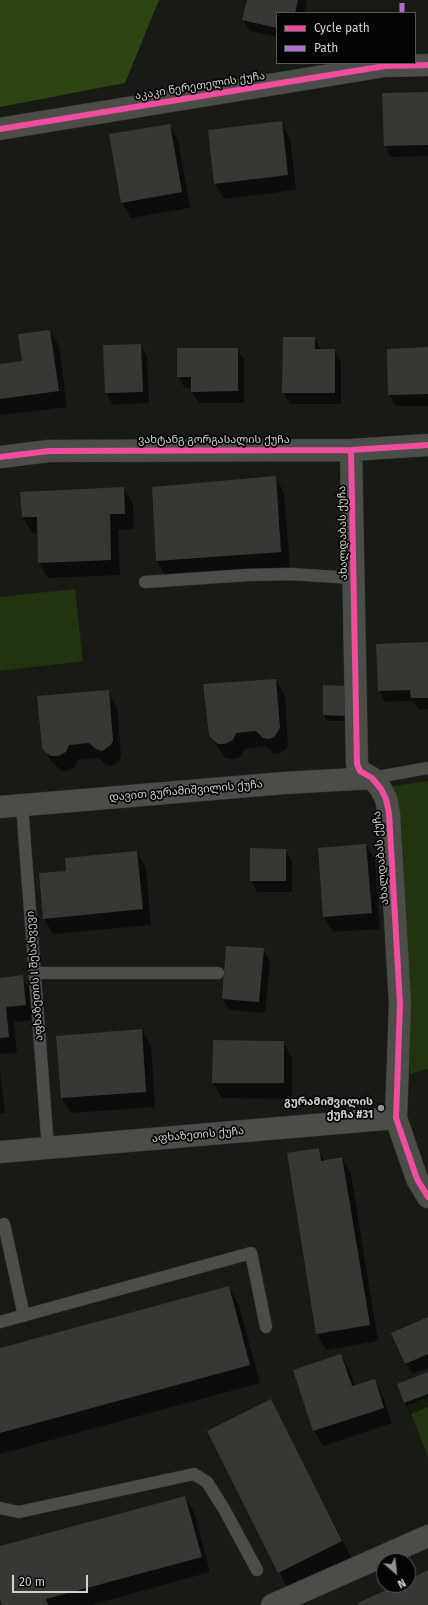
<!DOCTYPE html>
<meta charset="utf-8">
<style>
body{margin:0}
#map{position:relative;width:428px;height:1605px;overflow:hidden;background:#181a16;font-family:"Fira Sans",sans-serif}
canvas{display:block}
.legend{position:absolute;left:276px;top:12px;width:140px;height:52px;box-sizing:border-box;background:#050604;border:1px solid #565854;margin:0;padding:5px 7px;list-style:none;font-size:12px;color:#cfd3cd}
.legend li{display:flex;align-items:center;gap:8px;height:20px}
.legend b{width:20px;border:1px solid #565854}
.north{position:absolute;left:376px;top:1553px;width:40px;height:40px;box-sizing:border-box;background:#050604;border:1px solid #565854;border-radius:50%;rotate:152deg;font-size:11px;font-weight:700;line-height:16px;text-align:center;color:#cfd3cd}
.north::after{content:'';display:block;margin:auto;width:14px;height:18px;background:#8f928d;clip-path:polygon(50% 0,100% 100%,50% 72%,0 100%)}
.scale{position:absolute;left:12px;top:1575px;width:76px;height:18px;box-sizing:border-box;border:2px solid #cfd3cd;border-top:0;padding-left:5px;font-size:12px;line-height:14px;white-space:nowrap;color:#cfd3cd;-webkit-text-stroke:3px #050604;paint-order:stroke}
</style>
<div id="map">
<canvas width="428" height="1605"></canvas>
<ul class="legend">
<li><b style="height:5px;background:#ef4d9e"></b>Cycle path</li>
<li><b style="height:5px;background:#b36fd0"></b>Path</li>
</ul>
<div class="north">N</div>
<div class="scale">20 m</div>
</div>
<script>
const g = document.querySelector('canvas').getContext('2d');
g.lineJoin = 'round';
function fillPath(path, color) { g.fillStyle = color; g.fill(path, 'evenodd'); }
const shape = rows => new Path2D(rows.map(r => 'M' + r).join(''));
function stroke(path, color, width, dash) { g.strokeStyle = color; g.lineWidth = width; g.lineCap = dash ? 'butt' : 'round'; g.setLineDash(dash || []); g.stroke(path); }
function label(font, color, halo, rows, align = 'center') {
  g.font = font + ' "Fira Sans","Noto Sans Georgian",sans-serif'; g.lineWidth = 3.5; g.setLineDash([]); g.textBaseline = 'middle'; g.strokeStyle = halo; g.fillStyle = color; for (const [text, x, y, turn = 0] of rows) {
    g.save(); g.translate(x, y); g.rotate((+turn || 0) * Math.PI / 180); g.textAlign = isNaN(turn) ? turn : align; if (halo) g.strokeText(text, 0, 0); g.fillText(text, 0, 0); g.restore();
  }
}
fillPath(shape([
 [75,589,83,661,0,671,0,597],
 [428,781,428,1069,410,1074,393,786],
 [428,1397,428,1457,408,1405]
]), '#22340f');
fillPath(shape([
 [0,0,159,0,125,83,0,107]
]), '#2d4512');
fillPath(shape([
 [248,0,307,0,304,13,277,13,277,37,250,31,243,20],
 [428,93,428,156,391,157,385,146],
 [281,122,290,138,296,190,224,199,215,183],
 [169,125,178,140,190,208,131,218,122,203],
 [50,331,59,346,67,407,0,415,0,365,23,362],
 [315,338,321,350,334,350,341,362,341,404,290,404,283,392],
 [141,345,147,356,149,403,113,405,106,393,104,346],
 [428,348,428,406,396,406,389,395,388,350],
 [237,349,244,360,244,403,199,403,192,392,192,388,185,388,178,376],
 [275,477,284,492,290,568,166,577,157,561,153,488],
 [124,488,133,504,134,529,118,530,120,575,48,578,39,563,38,533,32,533,23,517,21,493],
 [428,643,428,709,418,709,413,701,385,702,379,690],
 [276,680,285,696,288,745,286,749,278,754,273,753,266,746,245,749,241,756,235,759,225,758,210,735],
 [108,691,117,707,121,756,119,761,111,766,106,765,99,758,78,760,74,768,67,771,61,771,52,762,43,746],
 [348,692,348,721,327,721,324,715],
 [366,845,375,860,380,929,333,932,324,917],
 [285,850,292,861,292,892,257,892,251,881],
 [137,852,146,868,151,925,53,934,44,919,67,872],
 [263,949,270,961,265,1013,229,1010,223,999],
 [22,977,31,992,34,1020,14,1022,17,1053,0,1054,0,979],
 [142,1030,151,1046,155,1107,71,1113,62,1098],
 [283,1042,292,1058,292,1099,222,1098,213,1083],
 [0,1071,5,1113,0,1113],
 [318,1149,325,1161,342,1158,351,1174,378,1341,326,1350,317,1334,288,1154],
 [229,1287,239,1306,260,1383,0,1454,0,1349],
 [428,1318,428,1368,412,1374,406,1363],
 [341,1355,350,1371,355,1386,374,1380,383,1396,392,1423,323,1446,314,1431],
 [428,1373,428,1407,411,1414,405,1403],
 [270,1400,352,1559,289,1591,279,1572],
 [185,1497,194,1512,210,1572,91,1605,3,1605,0,1595,0,1547]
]), '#0007');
fillPath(shape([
 [247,0,298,0,295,13,277,13,277,28,242,20],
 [428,92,428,145,384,146,382,93],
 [282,121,288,175,214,184,208,130],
 [170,124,182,192,121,203,109,134],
 [50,330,59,391,0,399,0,364,22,361,18,334],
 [283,337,315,337,315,349,335,349,335,393,282,393],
 [141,344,143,392,105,393,103,345],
 [428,347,428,394,388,395,387,349],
 [177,348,238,348,238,391,191,392,191,377,177,377],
 [276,476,281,552,156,561,152,487],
 [124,487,125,514,110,514,111,560,38,563,37,517,22,517,20,492],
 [428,642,428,698,411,698,410,690,378,691,376,644],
 [276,679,280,728,274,737,269,739,263,738,256,731,236,733,233,740,225,744,218,744,212,739,209,735,203,684],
 [323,685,345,686,345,716,323,715],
 [109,690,113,740,111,745,102,751,96,749,89,743,69,745,66,752,58,756,51,756,44,751,42,747,37,696],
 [366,844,372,913,323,917,318,848],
 [250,848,286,849,286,881,250,881],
 [137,851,143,909,43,919,39,873,66,871,65,858],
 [226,946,264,948,259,1002,222,999],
 [23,975,26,1005,6,1007,9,1037,0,1038,0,978],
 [142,1029,146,1092,61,1098,56,1036],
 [213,1040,284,1041,284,1083,212,1083],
 [319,1148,321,1161,342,1157,370,1325,316,1334,287,1153],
 [229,1286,250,1365,0,1433,0,1348],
 [428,1317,428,1354,405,1364,391,1333],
 [341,1354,352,1386,375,1379,384,1408,313,1431,293,1370],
 [428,1372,428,1394,404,1403,397,1384],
 [271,1399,342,1541,278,1573,207,1431],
 [185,1496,202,1557,46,1599,48,1605,2,1605,0,1599,0,1546],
 [428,1570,428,1605,359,1605,358,1603,397,1585,408,1585,408,1580]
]), '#363834');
const service = shape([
 [145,582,248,575,290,574,353,578],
 [372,778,428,768],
 [22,805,48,1148],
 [35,973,218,973],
 [4,1224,24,1316],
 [0,1322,251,1253,266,1327],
 [0,1508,19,1512,194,1474,207,1482,224,1509,257,1570]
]);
const minor = shape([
 [0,129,385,66,428,65],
 [351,450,357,764,360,771,372,778,381,789,386,799,389,813,400,1004,396,1118],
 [0,457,49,451,351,450,428,445],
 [0,807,284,783,372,778],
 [272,1605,428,1536]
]);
const tertiary = shape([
 [0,1152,396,1118,417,1179,428,1197]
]);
stroke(service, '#343533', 13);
stroke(minor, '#343533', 23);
stroke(tertiary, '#343533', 23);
stroke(service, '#4b4d49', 12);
stroke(minor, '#4b4d49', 22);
stroke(tertiary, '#4b4d49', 22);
stroke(shape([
 [402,13,402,0]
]), '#b36fd0', 5, [10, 5]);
stroke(shape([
 [0,129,385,66,428,65],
 [351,450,357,764,360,771,372,778,381,789,386,799,389,813,400,1004,396,1118,417,1179,428,1197],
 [0,457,49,451,351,450,428,445]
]), '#ef4d9e', 6);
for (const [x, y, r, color] of [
 [381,1108,4,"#8f928d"]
]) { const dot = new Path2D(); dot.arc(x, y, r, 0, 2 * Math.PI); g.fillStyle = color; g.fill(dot); stroke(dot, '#050604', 1.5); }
label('11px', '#cfd3cd', '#050604', [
 ["აკაკი წერეთელის ქუჩა",200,86,-9],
 ["ვახტანგ გორგასალის ქუჩა",214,440],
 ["ახალდაბას ქუჩა",343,533,-91],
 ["დავით გურამიშვილის ქუჩა",186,791,-5],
 ["ახალდაბას ქუჩა",381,858,-95],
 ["აფხაზეთის I შესახვევი",35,976,-94],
 ["აფხაზეთის ქუჩა",198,1135,-5]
]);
label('bold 11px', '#cfd3cd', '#050604', [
 ["გურამიშვილის",373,1102],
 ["ქუჩა #31",373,1115]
], 'right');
</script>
